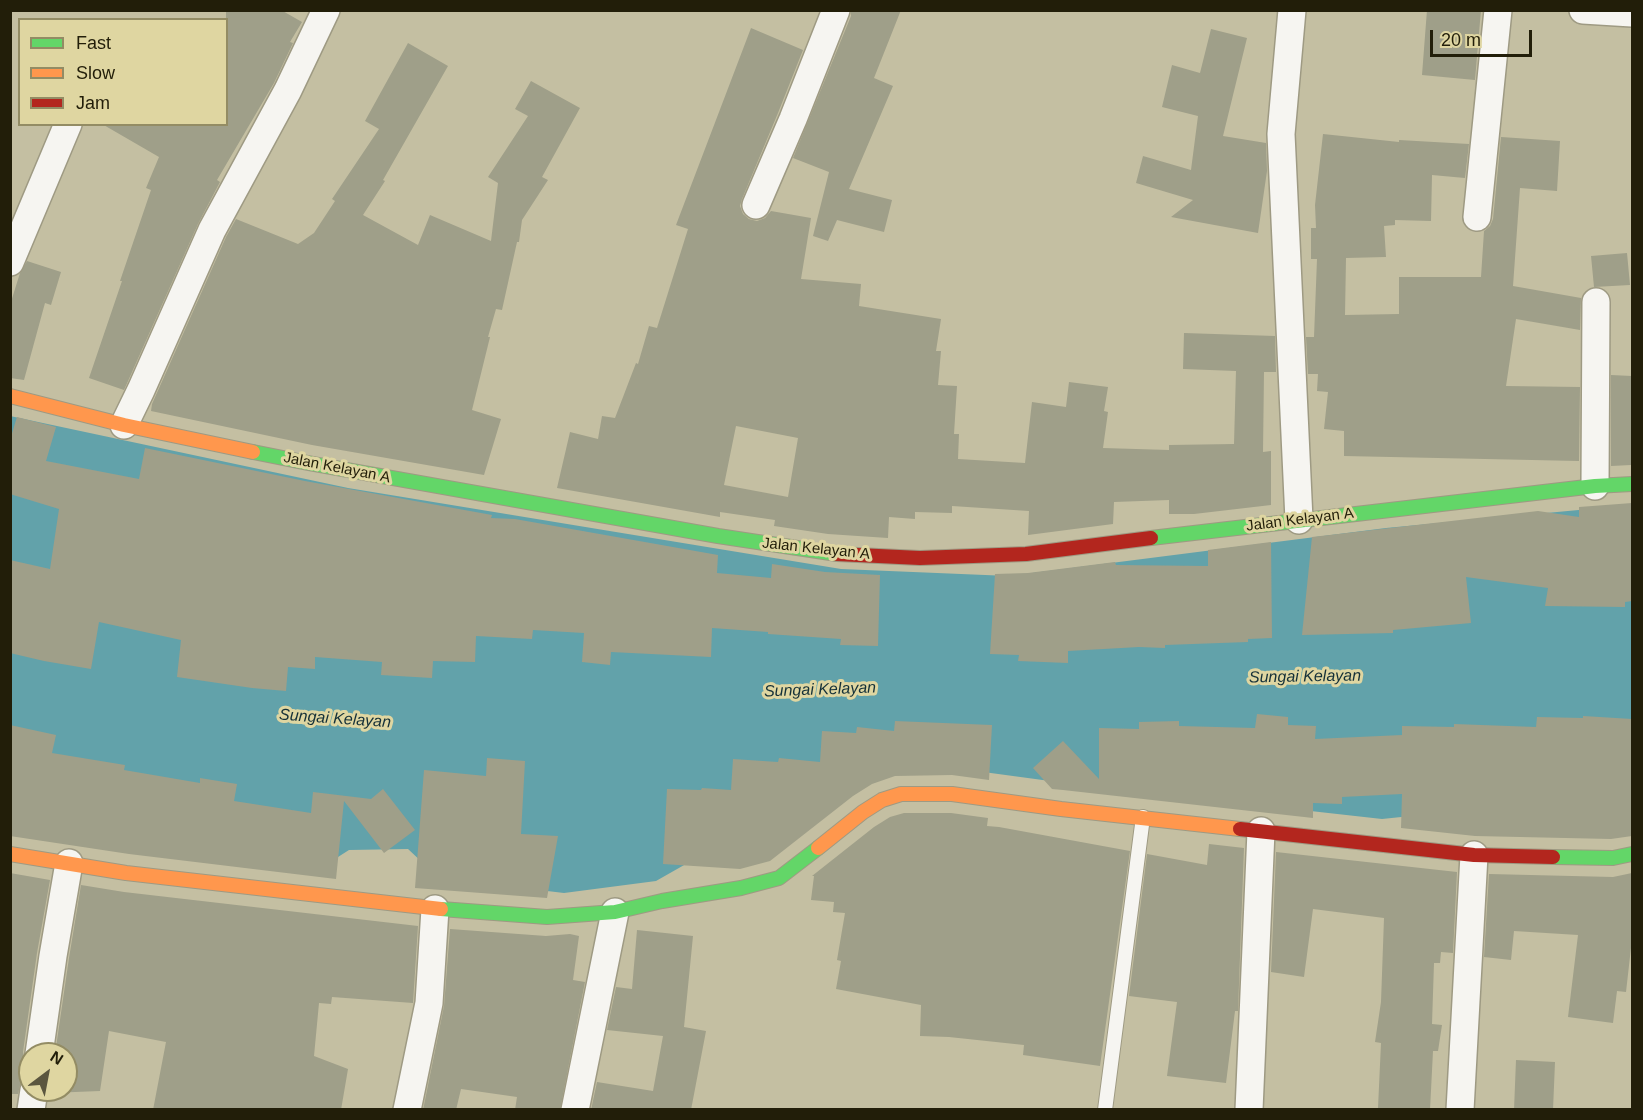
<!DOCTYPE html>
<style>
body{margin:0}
#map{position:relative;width:1643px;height:1120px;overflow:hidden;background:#c4bfa2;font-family:Helvetica,sans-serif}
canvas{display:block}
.frame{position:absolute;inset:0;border:12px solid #221e09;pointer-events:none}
.legend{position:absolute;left:18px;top:18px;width:210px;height:108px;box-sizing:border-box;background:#dfd6a1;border:2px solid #938c64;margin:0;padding:8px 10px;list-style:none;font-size:18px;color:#221e09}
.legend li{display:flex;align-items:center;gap:12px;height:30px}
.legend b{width:30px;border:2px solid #938c64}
.north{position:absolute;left:18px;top:1042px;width:60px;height:60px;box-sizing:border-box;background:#dfd6a1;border:2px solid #938c64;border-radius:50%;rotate:32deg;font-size:16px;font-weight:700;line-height:24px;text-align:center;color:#221e09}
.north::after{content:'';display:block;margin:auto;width:21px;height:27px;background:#5b563f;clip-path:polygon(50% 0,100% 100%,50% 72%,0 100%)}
.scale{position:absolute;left:1430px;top:30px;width:102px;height:27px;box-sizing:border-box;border:3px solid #221e09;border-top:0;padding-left:8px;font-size:18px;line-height:21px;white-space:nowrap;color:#221e09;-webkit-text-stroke:4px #dfd6a1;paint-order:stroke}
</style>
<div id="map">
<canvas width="1643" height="1120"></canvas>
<div class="frame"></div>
<ul class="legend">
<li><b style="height:8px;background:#63d668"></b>Fast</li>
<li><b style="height:8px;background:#ff974d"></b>Slow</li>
<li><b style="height:8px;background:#b3261e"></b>Jam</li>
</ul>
<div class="north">N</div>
<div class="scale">20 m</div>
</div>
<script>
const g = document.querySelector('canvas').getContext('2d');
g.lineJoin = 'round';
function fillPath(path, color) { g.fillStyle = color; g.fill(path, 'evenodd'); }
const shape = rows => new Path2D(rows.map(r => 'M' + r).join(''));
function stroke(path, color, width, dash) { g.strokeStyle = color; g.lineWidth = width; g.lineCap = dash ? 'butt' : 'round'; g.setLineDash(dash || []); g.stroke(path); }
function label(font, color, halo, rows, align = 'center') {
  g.font = font + ' Helvetica,sans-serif'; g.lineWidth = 6; g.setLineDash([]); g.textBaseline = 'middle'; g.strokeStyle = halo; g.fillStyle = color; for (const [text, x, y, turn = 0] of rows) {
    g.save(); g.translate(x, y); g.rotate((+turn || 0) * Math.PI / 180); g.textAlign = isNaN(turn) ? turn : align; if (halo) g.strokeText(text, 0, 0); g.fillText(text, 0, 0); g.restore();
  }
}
fillPath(shape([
 [10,416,348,488,841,569,1009,576,1386,528,1632,505,1632,793,1382,819,1087,786,902,761,839,777,656,881,564,893,439,878,408,849,349,850,327,864,11,822]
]), '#62a2aa');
fillPath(shape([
 [226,10,281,10,302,22,290,42,293,43,274,83,217,180,220,182,198,224,124,390,89,378,122,281,120,281,151,190,146,188,159,157,102,124,226,124],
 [851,10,901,10,874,78,893,86,849,189,892,200,884,232,837,220,828,241,813,236,829,172,793,158,851,16],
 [1427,10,1481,10,1475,80,1422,75],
 [751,28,803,50,778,113,742,199,740,206,743,214,749,219,757,221,765,218,771,211,811,218,801,279,861,284,859,306,941,319,936,351,941,351,938,385,957,386,954,434,959,434,958,459,1025,463,1032,402,1066,407,1069,382,1108,387,1104,411,1108,412,1103,448,1169,450,1169,445,1234,444,1236,371,1183,369,1184,333,1275,336,1276,372,1264,372,1263,452,1271,451,1271,505,1194,514,1169,514,1169,500,1114,502,1113,524,1028,535,1029,511,952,506,952,513,915,512,915,519,889,517,888,538,828,534,774,526,775,520,720,512,720,517,557,488,570,432,598,439,602,416,615,418,636,363,638,364,649,326,657,328,688,229,676,225],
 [736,426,798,438,788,497,724,485],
 [1211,29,1247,38,1223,136,1266,143,1267,171,1258,233,1171,217,1193,200,1136,183,1143,156,1191,170,1198,116,1162,107,1172,65,1200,73],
 [408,43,448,66,383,180,385,181,363,215,418,245,430,215,491,241,498,183,488,177,528,116,515,109,531,81,580,108,542,177,548,180,522,220,519,242,517,242,502,310,496,309,488,337,490,337,472,410,501,419,484,475,312,445,151,411,152,404,226,237,236,219,298,244,314,233,335,201,332,199,379,129,365,121],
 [1323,134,1399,142,1399,140,1469,144,1465,178,1432,175,1431,221,1395,220,1395,225,1384,226,1386,257,1346,258,1345,315,1399,314,1399,277,1481,277,1484,231,1490,226,1493,219,1501,137,1560,141,1557,191,1520,188,1513,286,1581,298,1580,330,1516,319,1506,386,1580,387,1579,461,1344,456,1344,431,1324,429,1328,392,1317,391,1318,374,1308,374,1306,337,1314,337,1317,259,1311,259,1311,228,1316,228,1315,205],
 [1627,253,1630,285,1594,287,1591,256],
 [27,261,61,272,51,305,45,303,24,380,10,378,10,305,20,273],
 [1611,375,1632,376,1631,465,1611,466],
 [17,417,56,427,46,461,139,479,145,448,305,481,492,515,491,518,515,519,718,555,717,573,771,578,772,564,825,572,880,575,878,646,840,645,841,639,768,634,768,632,712,628,711,657,611,652,610,665,582,662,584,633,533,630,532,639,476,636,475,662,433,661,432,678,381,675,382,662,315,657,315,669,288,667,286,691,252,688,177,677,181,640,99,622,91,669,44,661,10,653,10,560,50,569,59,509,10,494,10,440],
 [1632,503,1632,601,1625,602,1625,607,1545,606,1548,588,1466,577,1471,623,1393,630,1393,633,1302,635,1312,537,1538,511,1579,517,1579,507],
 [1271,542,1272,638,1248,639,1248,642,1165,645,1165,648,1139,647,1068,651,1068,663,1018,661,1019,655,990,654,995,574,1028,573,1115,562,1116,565,1208,566,1208,550],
 [1257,714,1288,717,1288,725,1316,726,1315,739,1402,735,1402,726,1454,727,1454,724,1536,727,1537,717,1583,718,1583,716,1632,719,1632,836,1611,839,1475,836,1401,828,1402,794,1342,797,1342,804,1313,803,1313,818,1063,790,1052,789,1033,768,1063,741,1099,779,1099,728,1139,729,1139,722,1179,721,1179,726,1255,728],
 [895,721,992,725,989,780,952,775,895,776,872,784,853,796,770,861,740,869,663,864,667,789,701,790,702,788,731,790,733,759,778,762,779,758,820,762,822,731,856,733,857,727,894,731],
 [10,725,56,735,52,753,125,765,124,770,200,783,200,778,237,784,234,801,311,813,313,792,371,799,383,789,415,830,384,853,344,801,336,879,129,854,10,836],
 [487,758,525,761,521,834,558,836,547,898,415,888,424,770,486,776],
 [904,813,951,813,988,818,987,826,999,827,1130,851,1100,1066,1023,1055,1024,1045,949,1037,920,1036,921,1005,836,989,841,961,837,960,845,913,833,912,834,902,811,900,814,876,812,876,874,827,890,817],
 [1209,844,1244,848,1238,1011,1235,1011,1226,1083,1167,1076,1177,1002,1129,996,1147,854,1207,865],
 [1276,852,1457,872,1453,953,1441,952,1440,963,1434,963,1432,1024,1442,1025,1438,1051,1433,1051,1430,1110,1378,1108,1381,1043,1375,1042,1381,1002,1384,918,1313,909,1304,977,1271,972],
 [10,873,50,880,37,953,23,1052,25,1060,30,1067,30,1075,21,1081,18,1094,10,1094],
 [1632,873,1632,939,1626,992,1617,991,1613,1023,1568,1017,1578,935,1514,931,1511,960,1484,957,1489,874,1613,877],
 [81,885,124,892,418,926,413,1003,332,997,331,1004,319,1003,314,1056,348,1069,341,1110,153,1110,166,1042,109,1031,100,1091,50,1093,49,1090,66,1090,66,1054,55,1054,69,958],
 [450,929,546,936,570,934,579,936,573,980,585,982,560,1110,515,1110,517,1097,461,1089,456,1110,423,1110,444,1006],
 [637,930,693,936,684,1027,706,1031,691,1110,591,1110,597,1082,653,1091,663,1036,607,1030,616,987,632,989],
 [1516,1060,1555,1062,1553,1110,1514,1110]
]), '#9f9f89');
const lane = shape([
 [1105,1110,1143,817]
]);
const street = shape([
 [1292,10,1281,134,1299,520],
 [1583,10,1632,13],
 [756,205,793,119,836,10],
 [1477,217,1498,10],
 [10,262,68,124],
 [124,425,141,390,212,230,288,90,326,10],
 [1595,486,1596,302],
 [39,1054,53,956,69,863],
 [31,1110,34,1090],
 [407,1110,429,1003,435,909],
 [575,1110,615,912],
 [1249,1110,1261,831],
 [1460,1110,1474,855]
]);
const fast = shape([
 [253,452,308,463,718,536,837,554],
 [1151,538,1595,486,1632,484],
 [1553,857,1613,858,1632,854],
 [441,909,547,917,615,912,662,901,741,888,779,878,818,848]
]);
const slow = shape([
 [10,396,124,425,253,452],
 [818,848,863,812,882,800,901,794,952,794,1061,809,1240,829],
 [10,854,126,873,441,909]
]);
const jam = shape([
 [837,554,920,558,1026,554,1151,538],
 [1240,829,1474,855,1553,857]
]);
stroke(lane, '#9e9a83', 16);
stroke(street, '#9e9a83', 30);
stroke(fast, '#9e9a83', 16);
stroke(slow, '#9e9a83', 16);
stroke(jam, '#9e9a83', 16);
stroke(lane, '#f6f5f1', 14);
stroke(street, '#f6f5f1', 27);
stroke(fast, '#63d668', 14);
stroke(slow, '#ff974d', 14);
stroke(jam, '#b3261e', 14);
label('15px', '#221e09', '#dfd6a1', [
 ["Jalan Kelayan A",337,468,11],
 ["Jalan Kelayan A",1300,520,-7],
 ["Jalan Kelayan A",816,549,6]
]);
label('italic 16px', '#143038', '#dfd6a1', [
 ["Sungai Kelayan",1305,677,-1],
 ["Sungai Kelayan",820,690,-2],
 ["Sungai Kelayan",335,719,4]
]);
</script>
